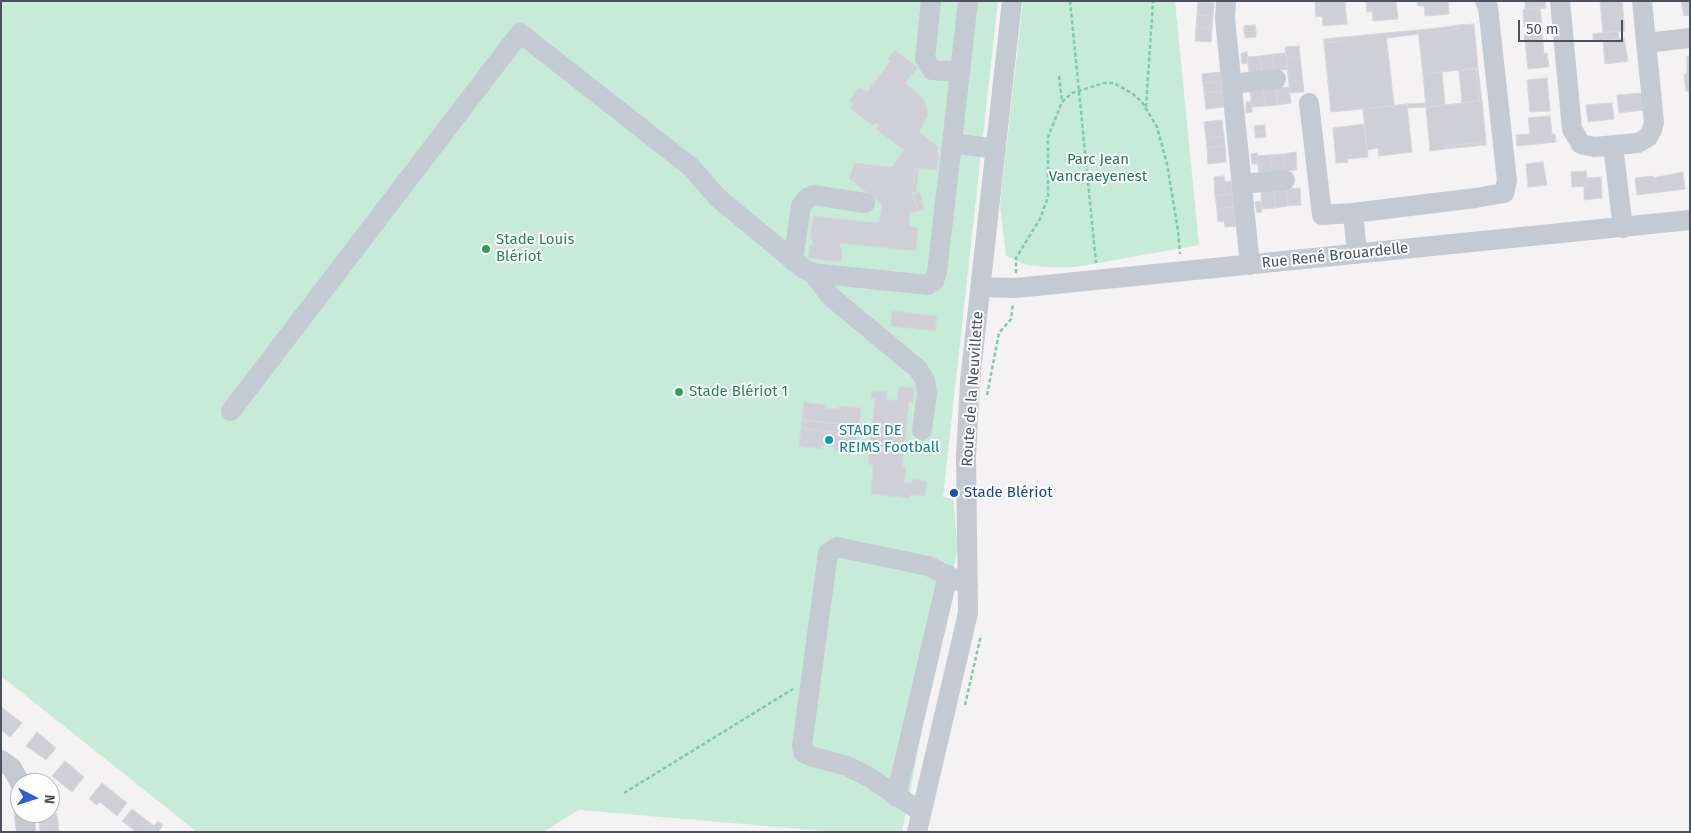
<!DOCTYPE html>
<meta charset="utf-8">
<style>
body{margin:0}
#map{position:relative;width:1691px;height:833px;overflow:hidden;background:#f4f2f2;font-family:"Fira Sans",sans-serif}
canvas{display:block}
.frame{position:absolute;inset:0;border:2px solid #4b525d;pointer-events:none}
.north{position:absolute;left:10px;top:773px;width:50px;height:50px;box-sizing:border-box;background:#fff;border:1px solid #b7babe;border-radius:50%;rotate:95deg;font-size:14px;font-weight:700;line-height:20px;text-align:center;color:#4b525d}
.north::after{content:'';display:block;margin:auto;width:18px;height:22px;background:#2c5fd3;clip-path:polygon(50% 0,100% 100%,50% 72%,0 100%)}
.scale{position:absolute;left:1518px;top:20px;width:105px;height:22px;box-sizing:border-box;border:2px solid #4b525d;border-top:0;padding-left:6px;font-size:15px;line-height:18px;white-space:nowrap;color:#4b525d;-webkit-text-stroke:4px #fff;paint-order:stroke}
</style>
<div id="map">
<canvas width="1691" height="833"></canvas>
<div class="frame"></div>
<div class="north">N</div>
<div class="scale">50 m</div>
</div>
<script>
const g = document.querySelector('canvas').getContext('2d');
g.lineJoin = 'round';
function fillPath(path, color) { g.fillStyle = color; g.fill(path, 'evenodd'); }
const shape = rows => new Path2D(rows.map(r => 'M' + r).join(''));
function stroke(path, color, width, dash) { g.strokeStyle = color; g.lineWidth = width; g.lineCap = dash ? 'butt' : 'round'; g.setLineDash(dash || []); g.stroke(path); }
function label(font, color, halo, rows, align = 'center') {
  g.font = font + ' "Fira Sans",sans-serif'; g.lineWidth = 4; g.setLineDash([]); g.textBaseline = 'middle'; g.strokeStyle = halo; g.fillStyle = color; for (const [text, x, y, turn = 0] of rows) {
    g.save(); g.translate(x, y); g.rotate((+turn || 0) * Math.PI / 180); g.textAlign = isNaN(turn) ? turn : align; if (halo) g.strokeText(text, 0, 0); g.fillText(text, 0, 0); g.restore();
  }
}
fillPath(shape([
 [1,1,998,1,943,497,953,499,958,547,902,832,837,832,579,810,543,832,197,832,1,676],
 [1023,1,1175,1,1199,245,1076,267,1047,267,1026,265,1006,256,1000,205]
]), '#c6ecd9');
const building = shape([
 [1315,1,1345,1,1347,24,1323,26,1322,16,1316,17,1315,1],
 [1366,1,1396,1,1398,19,1373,21,1372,11,1367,12,1366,1],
 [1417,1,1448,1,1449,14,1425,16,1424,6,1418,6,1417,1],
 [1525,1,1545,1,1546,8,1525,10,1525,1],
 [1600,1,1622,1,1625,31,1603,33,1600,1],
 [1681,1,1690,1,1690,15,1684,16,1681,1],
 [1198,2,1214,3,1213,16,1197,15,1198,2],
 [1540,8,1542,26,1524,27,1523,10,1540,8],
 [1197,15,1213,16,1212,29,1196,28,1197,15],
 [1474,24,1478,68,1423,74,1418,30,1437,28,1438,32,1459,29,1459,25,1474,24],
 [1255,25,1256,31,1244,32,1244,26,1255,25],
 [1459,25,1459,29,1438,32,1437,28,1459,25],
 [1196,28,1212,29,1211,42,1195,41,1196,28],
 [1418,30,1419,34,1387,38,1386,33,1418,30],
 [1256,31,1256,37,1245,38,1244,32,1256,31],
 [1542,31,1544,54,1547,53,1549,67,1528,69,1524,33,1542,31],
 [1618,31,1619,39,1593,41,1593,34,1618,31],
 [1386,33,1394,106,1331,112,1324,43,1345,41,1344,37,1386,33],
 [1344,37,1345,41,1324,43,1324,39,1344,37],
 [1624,38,1628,61,1605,64,1603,40,1624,38],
 [1299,46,1300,57,1286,58,1285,47,1299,46],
 [895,50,918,68,905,82,925,101,928,116,919,132,938,147,937,154,939,154,937,170,915,168,912,194,918,211,910,213,909,226,918,228,916,251,840,243,840,248,842,248,841,262,808,258,810,245,812,245,813,240,810,240,813,216,879,223,882,204,862,189,864,186,853,178,858,166,872,168,872,165,892,167,904,150,876,129,879,126,876,123,873,126,850,108,864,90,867,92,890,62,887,59,895,50],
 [1247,52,1248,63,1242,64,1241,53,1247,52],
 [1286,53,1288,69,1274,71,1273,54,1286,53],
 [1273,54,1274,71,1262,72,1260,56,1273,54],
 [1260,56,1262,72,1249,73,1247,57,1260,56],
 [1687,56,1690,56,1690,96,1689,91,1686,91,1684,74,1687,74,1687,56],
 [1300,57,1304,92,1290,93,1286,58,1300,57],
 [1478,68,1482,101,1479,101,1476,69,1478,68],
 [1476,69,1479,101,1462,103,1459,70,1476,69],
 [1221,72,1221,82,1203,83,1202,74,1221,72],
 [1442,72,1445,105,1426,107,1423,74,1442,72],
 [1547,78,1550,111,1530,112,1527,80,1547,78],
 [1221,82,1222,91,1204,93,1203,83,1221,82],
 [859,87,864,90,853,104,849,101,859,87],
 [1289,87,1291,103,1278,105,1276,88,1289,87],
 [1276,88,1278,105,1265,106,1263,90,1276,88],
 [1263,90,1265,106,1252,107,1250,91,1263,90],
 [1222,91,1224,107,1206,109,1204,93,1222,91],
 [1642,93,1644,110,1619,113,1617,95,1642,93],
 [1251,101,1252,112,1246,113,1246,102,1251,101],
 [1482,101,1486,142,1445,146,1445,149,1430,151,1426,107,1482,101],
 [1425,103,1426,107,1407,108,1407,104,1425,103],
 [1612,103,1614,119,1588,122,1586,105,1612,103],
 [1407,104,1412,152,1379,156,1378,148,1367,150,1363,109,1407,104],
 [1550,116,1552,134,1555,134,1556,142,1517,146,1516,135,1530,134,1528,118,1550,116],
 [1222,120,1224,137,1206,138,1204,122,1222,120],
 [1365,124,1368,157,1347,159,1348,162,1336,163,1333,128,1365,124],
 [1265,125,1265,131,1255,132,1254,126,1265,125],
 [1265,131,1266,137,1255,138,1255,132,1265,131],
 [1224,137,1225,146,1207,148,1206,138,1224,137],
 [1486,142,1486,145,1445,149,1445,146,1486,142],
 [1225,146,1226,162,1208,164,1207,148,1225,146],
 [1296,152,1297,170,1285,171,1283,154,1296,152],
 [1257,153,1258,164,1252,164,1251,154,1257,153],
 [1283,154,1285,171,1272,172,1270,155,1283,154],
 [1270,155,1272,172,1259,173,1257,156,1270,155],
 [1543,162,1547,185,1528,187,1526,164,1543,162],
 [855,163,872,165,872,168,858,166,853,178,864,186,862,189,849,178,855,163],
 [915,168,919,168,916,193,912,194,915,168],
 [1586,171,1588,186,1572,187,1571,172,1586,171],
 [1683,172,1685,189,1637,195,1635,178,1653,176,1653,178,1683,172],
 [1224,176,1225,182,1231,181,1233,194,1215,196,1214,177,1224,176],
 [1601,177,1602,198,1584,200,1584,186,1588,186,1587,178,1601,177],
 [1300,188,1301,205,1288,206,1286,189,1300,188],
 [1286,189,1288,206,1275,208,1274,190,1286,189],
 [1274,190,1275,208,1262,209,1261,191,1274,190],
 [920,192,924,210,918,211,913,193,920,192],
 [1233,194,1234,207,1217,209,1215,196,1233,194],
 [1262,201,1262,212,1257,213,1255,202,1262,201],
 [1234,207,1236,226,1225,227,1224,221,1218,222,1217,209,1234,207],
 [892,311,937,316,935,331,890,326,892,311],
 [899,386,914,388,913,403,909,402,902,467,906,468,904,482,912,483,912,479,927,481,925,496,910,495,910,498,871,494,873,465,868,464,875,399,871,398,872,391,887,392,887,399,897,401,899,386],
 [804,402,825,405,825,408,839,409,839,406,861,408,859,426,802,420,804,402],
 [802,420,859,426,858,435,801,428,802,420],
 [801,428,858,435,856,452,835,450,835,447,821,445,821,449,799,446,801,428],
 [1,707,22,723,10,737,1,730,1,707],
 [37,732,56,748,46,760,26,746,37,732],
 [65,761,84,777,72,792,52,776,65,761],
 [102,783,127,803,117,816,100,802,97,805,89,799,102,783],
 [132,809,154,826,158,821,163,825,158,832,132,832,134,830,122,821,132,809],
 [57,814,59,832,40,832,39,815,57,814]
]);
fillPath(building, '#cfd0d5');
stroke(building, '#d6d7dc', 1);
stroke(shape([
 [1070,1,1096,263],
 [1059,76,1062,102],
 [1146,107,1153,1],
 [1016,273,1016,258,1040,219,1048,197,1048,137,1062,102,1072,93,1104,83,1114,83,1133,94,1142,102,1157,127,1167,164,1178,231,1180,254],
 [987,395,999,333,1011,319,1013,303],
 [965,705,981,635],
 [624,793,793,689]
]), '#81c7ad', 2.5, [4, 2.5]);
stroke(shape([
 [931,1,925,59,932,70,960,72],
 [968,1,952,143,996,149],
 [1226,1,1225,19,1250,265],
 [1560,1,1572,129,1581,144,1594,147,1638,143,1648,137,1652,130,1654,122,1642,1],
 [1646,43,1690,38],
 [1232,84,1276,79],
 [1309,103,1322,215,1353,213],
 [1613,146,1623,228],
 [1242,184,1285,180],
 [1357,254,1353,213,1476,198,1504,193,1507,181,1488,7,1485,1],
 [793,261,801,206,807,198,813,195,865,203],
 [813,273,830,296,918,369,925,380,927,394,922,430],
 [981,287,1016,288,1690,220],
 [231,411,520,33,691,167,718,198,804,269,813,273,928,285,934,281,937,272,952,143],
 [1,760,12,768,20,783],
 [896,797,948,575],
 [921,812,869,777,847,766,810,756,803,752,802,746,828,553,837,547,928,566,968,585],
 [24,813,26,832],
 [917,832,968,613,966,456,970,381,1012,1]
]), '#c4cad1', 20);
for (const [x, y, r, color] of [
 [486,249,5,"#2e9e5b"],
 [679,392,5,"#2e9e5b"],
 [829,440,5,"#0f9aa8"],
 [954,493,5,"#1a4fb4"]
]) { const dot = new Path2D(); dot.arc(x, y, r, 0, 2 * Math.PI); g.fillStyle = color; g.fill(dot); stroke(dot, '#fff', 2); }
label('15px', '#217958', '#fff', [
 ["Parc Jean",1098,160],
 ["Vancraeyenest",1098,177]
]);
label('15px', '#27864d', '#fff', [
 ["Stade Louis",496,240],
 ["Blériot",496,257],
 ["Stade Blériot 1",689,392]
], 'left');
label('15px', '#4b525d', '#fff', [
 ["Rue René Brouardelle",1335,256,-6],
 ["Route de la Neuvillette",973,389,-86]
]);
label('15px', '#0d838f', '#fff', [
 ["STADE DE",839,431],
 ["REIMS Football",839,448]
], 'left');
label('15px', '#164399', '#fff', [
 ["Stade Blériot",964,493]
], 'left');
</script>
